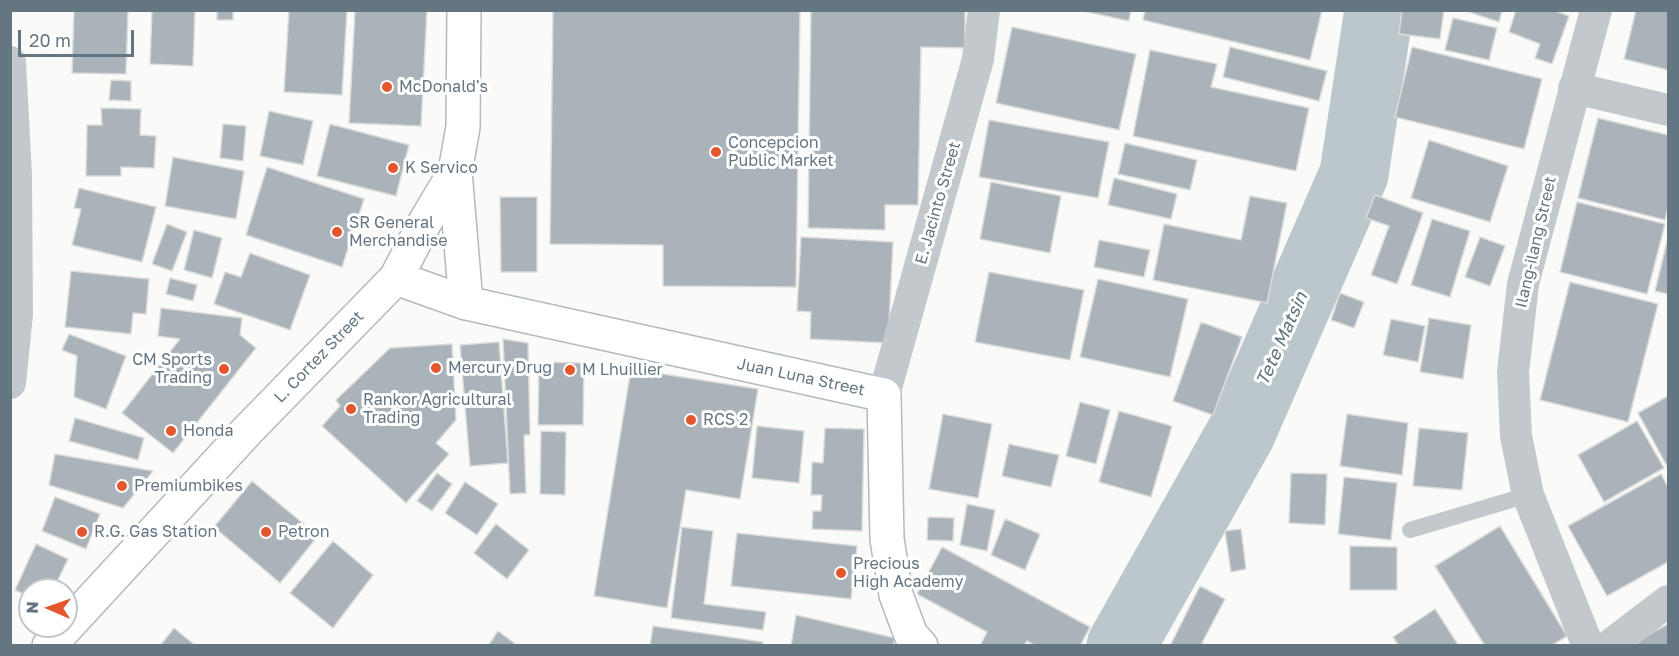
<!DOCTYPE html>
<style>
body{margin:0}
#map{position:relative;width:1679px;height:656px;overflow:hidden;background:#fafaf8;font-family:"Golos Text",sans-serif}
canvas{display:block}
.frame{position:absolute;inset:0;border:12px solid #657683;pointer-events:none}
.north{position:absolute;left:18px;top:578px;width:60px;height:60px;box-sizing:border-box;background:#fff;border:2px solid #c1c8cd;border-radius:50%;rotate:272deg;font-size:16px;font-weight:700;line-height:24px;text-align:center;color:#657683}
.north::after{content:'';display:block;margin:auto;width:21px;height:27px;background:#e4572e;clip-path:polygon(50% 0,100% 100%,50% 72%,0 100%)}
.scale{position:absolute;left:18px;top:30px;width:116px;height:27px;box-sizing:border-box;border:3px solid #657683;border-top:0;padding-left:8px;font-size:18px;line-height:21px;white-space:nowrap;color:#657683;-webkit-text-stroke:4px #fff;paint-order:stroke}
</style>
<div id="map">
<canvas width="1679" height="656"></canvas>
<div class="frame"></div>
<div class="north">N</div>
<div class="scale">20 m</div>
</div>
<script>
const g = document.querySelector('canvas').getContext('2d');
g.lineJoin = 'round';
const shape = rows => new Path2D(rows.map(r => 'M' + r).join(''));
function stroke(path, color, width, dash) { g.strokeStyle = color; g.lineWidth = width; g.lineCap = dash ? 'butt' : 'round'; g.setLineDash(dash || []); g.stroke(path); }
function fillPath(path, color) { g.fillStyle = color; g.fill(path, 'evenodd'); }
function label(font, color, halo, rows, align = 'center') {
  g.font = font + ' "Golos Text",sans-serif'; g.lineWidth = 6; g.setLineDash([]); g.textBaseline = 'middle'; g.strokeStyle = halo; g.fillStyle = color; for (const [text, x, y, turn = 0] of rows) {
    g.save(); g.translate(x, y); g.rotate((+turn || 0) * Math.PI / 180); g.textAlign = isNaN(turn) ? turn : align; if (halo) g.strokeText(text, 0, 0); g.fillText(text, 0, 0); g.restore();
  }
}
stroke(shape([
 [1121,646,1241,433,1354,174,1379,10]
]), '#bbc7cb', 69);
const building = shape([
 [74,10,128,10,126,74,72,73,74,10],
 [152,10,195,10,193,66,150,64,152,10],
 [217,10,233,10,233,20,217,20,217,10],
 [289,10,347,10,342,95,284,92,289,10],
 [355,10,427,10,421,126,349,123,355,10],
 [553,10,800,10,796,287,663,286,663,245,550,244,553,10],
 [811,10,965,10,965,48,921,47,918,205,885,205,885,230,808,228,811,10],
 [1078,10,1131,10,1129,21,1078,10],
 [1145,10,1322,10,1310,60,1143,20,1145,10],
 [1402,10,1444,10,1440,39,1399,34,1402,10],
 [1463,10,1502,10,1499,22,1463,10],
 [1516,10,1553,10,1569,16,1552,64,1535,58,1540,44,1509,32,1516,10],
 [1636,10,1668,10,1668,70,1624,59,1636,10],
 [1453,18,1497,28,1489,60,1445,50,1453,18],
 [1012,27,1136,54,1119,130,996,103,1012,27],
 [1230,47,1327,71,1319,101,1223,77,1230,47],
 [1412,47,1542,79,1524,149,1395,117,1412,47],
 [1150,50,1217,64,1211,87,1309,108,1296,171,1133,136,1150,50],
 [111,80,131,81,131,101,109,100,111,80],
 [101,108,141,109,140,135,156,136,154,168,121,167,121,176,86,176,87,125,102,125,101,108],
 [269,111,313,121,303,165,260,156,269,111],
 [1598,118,1668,135,1668,207,1665,220,1578,198,1598,118],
 [989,120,1109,142,1098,198,979,177,989,120],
 [223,124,246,126,243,161,220,158,223,124],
 [330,124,409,145,396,196,317,176,330,124],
 [1429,140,1508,166,1490,222,1411,198,1429,140],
 [1125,143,1197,160,1190,190,1118,174,1125,143],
 [173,157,244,171,236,219,165,206,173,157],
 [267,167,364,199,342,267,246,235,267,167],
 [1114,178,1177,194,1171,219,1108,205,1114,178],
 [991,182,1061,196,1050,253,980,239,991,182],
 [79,188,156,207,142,262,72,245,81,209,74,208,79,188],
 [1375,195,1423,213,1397,284,1371,275,1389,226,1366,218,1375,195],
 [1250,196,1287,203,1267,303,1153,280,1164,224,1241,240,1250,196],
 [500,197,537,197,537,272,501,272,500,197],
 [1577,202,1665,224,1647,294,1560,272,1577,202],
 [1432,219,1470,231,1450,297,1411,285,1432,219],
 [167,224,187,232,172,271,152,264,167,224],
 [194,230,222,238,212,278,184,270,194,230],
 [801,237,893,242,888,343,810,339,811,312,797,311,801,237],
 [1480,237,1505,246,1490,286,1465,277,1480,237],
 [1668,237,1668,294,1655,291,1668,237],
 [1099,240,1150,250,1144,277,1094,267,1099,240],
 [250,253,310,275,290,330,214,304,225,272,241,277,250,253],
 [71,271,149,279,146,314,133,313,131,334,65,327,71,271],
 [989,272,1084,290,1070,360,975,342,989,272],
 [170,278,197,285,193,301,166,294,170,278],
 [1098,279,1188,299,1170,377,1080,357,1098,279],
 [1570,282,1658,304,1628,422,1540,400,1570,282],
 [1340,293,1364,302,1354,328,1331,320,1340,293],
 [161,308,242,318,240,335,256,348,173,453,122,413,180,339,158,336,161,308],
 [1429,318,1471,325,1463,379,1420,372,1429,318],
 [1391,319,1425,326,1418,362,1383,355,1391,319],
 [1201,322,1242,337,1213,415,1173,401,1201,322],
 [69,334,126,356,106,409,74,397,77,356,62,350,69,334],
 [503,339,528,343,530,435,524,435,526,493,510,494,503,339],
 [499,342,508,463,470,466,460,345,499,342],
 [452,344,456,420,436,443,449,454,406,503,322,426,340,406,336,400,390,348,452,344],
 [539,362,584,363,583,425,538,425,539,362],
 [631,369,758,389,740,499,686,490,667,608,594,596,631,369],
 [1668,396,1668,468,1638,413,1668,396],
 [1080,402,1110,410,1096,464,1066,456,1080,402],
 [1119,411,1172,426,1151,497,1099,482,1119,411],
 [943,414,992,424,978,498,929,489,943,414],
 [1347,414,1408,423,1402,475,1340,466,1347,414],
 [75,418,144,438,138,460,69,441,75,418],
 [1637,421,1664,468,1604,502,1578,455,1637,421],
 [757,426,804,431,799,483,752,478,757,426],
 [825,428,864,429,862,531,812,529,813,511,821,511,822,495,811,495,812,462,823,463,825,428],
 [1419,428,1468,433,1462,490,1413,486,1419,428],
 [541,431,566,432,565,495,540,494,541,431],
 [1009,444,1059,455,1051,487,1002,476,1009,444],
 [55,454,153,471,123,508,49,485,55,454],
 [437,473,452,484,432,511,417,501,437,473],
 [1291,473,1327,474,1325,525,1289,523,1291,473],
 [1661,474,1668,487,1668,562,1607,596,1568,526,1661,474],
 [1344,477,1397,483,1391,540,1338,534,1344,477],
 [252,481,318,536,280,583,214,527,252,481],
 [465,482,498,504,477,535,445,513,465,482],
 [55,497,100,514,86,549,42,531,55,497],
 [967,504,995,510,987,551,960,545,967,504],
 [928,517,954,518,953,541,927,540,928,517],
 [1005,519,1040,534,1025,570,991,555,1005,519],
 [496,524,529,550,507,579,474,553,496,524],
 [1500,526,1567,636,1551,646,1485,646,1435,566,1500,526],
 [682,527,713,531,704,604,766,612,763,630,671,618,682,527],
 [1241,529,1246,569,1231,572,1225,531,1241,529],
 [737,533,857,546,851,599,731,586,737,533],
 [333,541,373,575,333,628,290,593,333,541],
 [36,544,68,559,53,590,30,590,30,597,15,590,36,544],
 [1350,546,1397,547,1397,590,1350,590,1350,546],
 [942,547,1090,627,1080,646,1036,646,1027,641,1024,646,980,646,987,632,917,594,942,547],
 [1200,586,1225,599,1202,643,1207,646,1170,646,1200,586],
 [1435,609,1459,646,1399,646,1393,637,1435,609],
 [796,615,895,638,893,646,791,646,796,615],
 [1668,624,1668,646,1633,646,1632,644,1668,624],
 [653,626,763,642,763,646,650,646,653,626],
 [174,628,196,646,160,646,174,628],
 [498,631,518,646,488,646,498,631]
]);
fillPath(building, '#aab3b9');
stroke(building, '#dcdcda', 1.5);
const secondary = shape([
 [455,172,466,303],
 [396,278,466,303,884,395,887,539,896,595,911,635,921,646],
 [49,646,247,431,396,278,425,222,455,172,463,127,464,10]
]);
stroke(secondary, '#b3babf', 36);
stroke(shape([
 [1410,530,1528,495]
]), '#c3c8cc', 16);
stroke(shape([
 [10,62,16,175,17,314,10,383],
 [1574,88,1668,110],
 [884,395,978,59,984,10],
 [1588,646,1528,495,1516,436,1513,372,1523,284,1596,10],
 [1609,646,1668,601]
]), '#c3c8cc', 32);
stroke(secondary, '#fff', 33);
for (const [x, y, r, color] of [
 [387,87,6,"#e4572e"],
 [716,152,6,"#e4572e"],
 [393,168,6,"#e4572e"],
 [337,232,6,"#e4572e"],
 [436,368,6,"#e4572e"],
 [224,369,6,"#e4572e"],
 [570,370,6,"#e4572e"],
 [351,409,6,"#e4572e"],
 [691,420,6,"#e4572e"],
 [171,431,6,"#e4572e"],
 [122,486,6,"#e4572e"],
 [82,532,6,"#e4572e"],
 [266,532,6,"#e4572e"],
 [841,573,6,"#e4572e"]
]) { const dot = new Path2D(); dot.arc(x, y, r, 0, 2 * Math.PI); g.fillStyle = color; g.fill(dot); stroke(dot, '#fff', 2); }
label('16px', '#657683', '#fff', [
 ["McDonald's",399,87],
 ["Concepcion",728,143],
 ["Public Market",728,161],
 ["K Servico",405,168],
 ["SR General",349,223],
 ["Merchandise",349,241],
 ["CM Sports",212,360,"right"],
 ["Trading",212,378,"right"],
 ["Mercury Drug",448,368],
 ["M Lhuillier",582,370],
 ["Rankor Agricultural",363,400],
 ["Trading",363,418],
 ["RCS 2",703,420],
 ["Honda",183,431],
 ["Premiumbikes",134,486],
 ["R.G. Gas Station",94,532],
 ["Petron",278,532],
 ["Precious",853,564],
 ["High Academy",853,582]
], 'left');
label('16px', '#657683', '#fff', [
 ["E. Jacinto Street",938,203,-74],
 ["Ilang-ilang Street",1536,242,-77],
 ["L. Cortez Street",319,357,-46],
 ["Juan Luna Street",801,377,12]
]);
label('italic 18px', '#60757c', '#fff', [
 ["Tete Matsin",1282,339,-66]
]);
</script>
